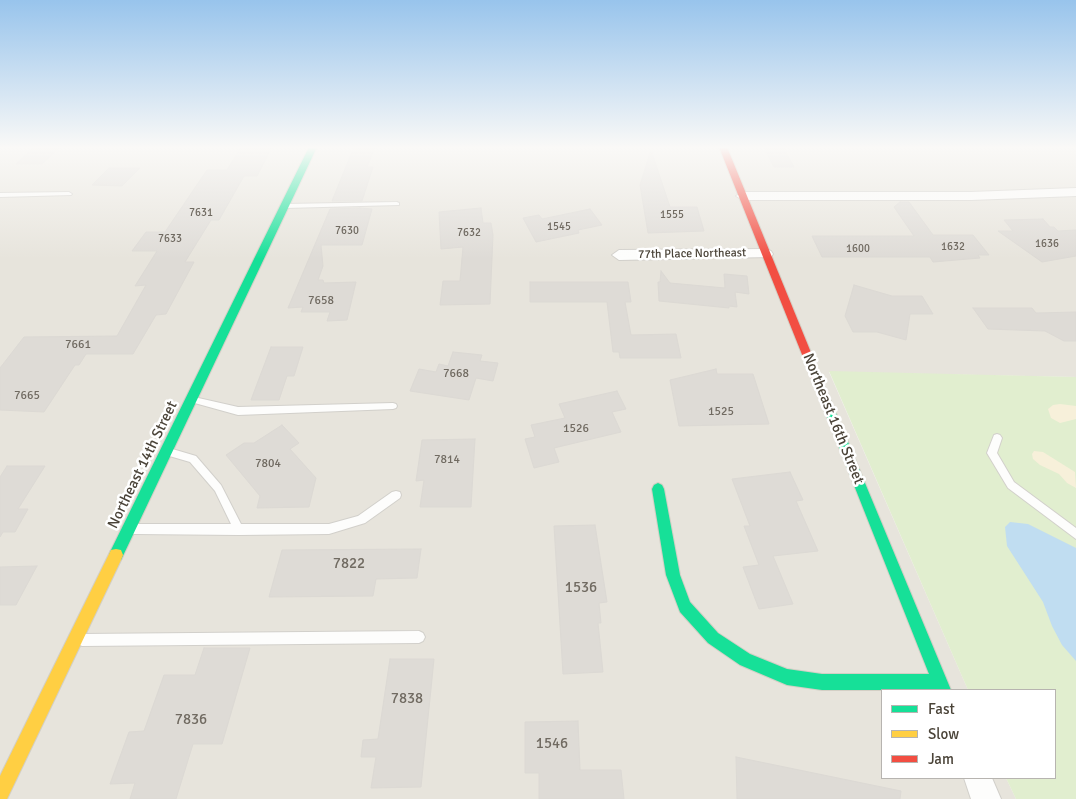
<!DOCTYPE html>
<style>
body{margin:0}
#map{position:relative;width:1076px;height:799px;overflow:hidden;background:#f4f2ee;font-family:Signika,sans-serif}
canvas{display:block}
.legend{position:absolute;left:881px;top:689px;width:175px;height:90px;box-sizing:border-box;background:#fff;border:1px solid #b7b4b0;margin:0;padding:6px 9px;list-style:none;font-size:15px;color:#4b4439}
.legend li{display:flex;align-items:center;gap:10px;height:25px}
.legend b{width:25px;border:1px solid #b7b4b0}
</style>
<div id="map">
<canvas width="1076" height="799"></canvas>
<ul class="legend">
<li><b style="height:6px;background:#16e098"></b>Fast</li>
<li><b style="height:6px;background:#ffcf43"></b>Slow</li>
<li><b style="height:6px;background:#f24e42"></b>Jam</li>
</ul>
</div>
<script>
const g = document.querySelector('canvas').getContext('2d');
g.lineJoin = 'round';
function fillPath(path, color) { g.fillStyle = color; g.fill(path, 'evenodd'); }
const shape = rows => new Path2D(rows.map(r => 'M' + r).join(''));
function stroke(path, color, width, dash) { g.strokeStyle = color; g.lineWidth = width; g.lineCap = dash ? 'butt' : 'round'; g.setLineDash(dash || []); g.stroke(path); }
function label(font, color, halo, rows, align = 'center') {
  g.font = font + ' Signika,sans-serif'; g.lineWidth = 5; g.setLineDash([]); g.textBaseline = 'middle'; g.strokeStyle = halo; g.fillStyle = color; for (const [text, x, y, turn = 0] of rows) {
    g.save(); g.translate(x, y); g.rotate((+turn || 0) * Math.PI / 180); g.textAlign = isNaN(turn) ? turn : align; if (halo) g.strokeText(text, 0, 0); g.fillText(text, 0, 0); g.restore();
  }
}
fillPath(shape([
 [0,147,1076,147,1076,377,829,372,968,690,882,690,882,778,1006,778,1016,799,0,799]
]), '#e7e4dc');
fillPath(shape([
 [829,371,1076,377,1076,799,1016,799,1006,778,1055,778,1055,690,968,690]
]), '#e1eecf');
fillPath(shape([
 [1060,404,1076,406,1076,419,1060,423,1051,418,1048,409,1053,405],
 [1034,451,1043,452,1075,472,1076,488,1067,483,1059,474,1040,465,1033,459,1032,454]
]), '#f7f0da');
fillPath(shape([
 [1010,522,1028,524,1076,548,1076,661,1062,645,1052,626,1043,602,1007,546,1005,527]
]), '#c0ddf1');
const building = shape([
 [241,147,272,147,257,176,244,176,219,220,211,220,185,262,194,262,166,314,156,315,133,354,86,354,79,365,75,365,44,412,0,410,0,368,24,337,117,336,146,285,135,286,157,251,132,251,146,232,165,232,207,170,227,170,241,147],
 [354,147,375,147,367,167,373,167,362,201,332,201,354,147],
 [764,147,783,147,794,167,774,167,764,147],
 [33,148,59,148,42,164,16,164,33,148],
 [651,150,670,207,697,207,704,231,648,233,640,185,651,150],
 [109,168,140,168,122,186,92,185,109,168],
 [900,202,909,202,933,235,973,235,989,255,978,255,980,258,933,262,930,257,822,257,812,236,914,236,894,207,900,202],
 [360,208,372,209,362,245,321,245,323,266,318,280,323,280,324,283,356,282,347,320,327,321,330,312,301,312,303,307,288,308,330,209,360,208],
 [481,208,483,223,491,223,493,235,490,304,440,305,443,281,460,281,463,247,441,249,439,212,481,208],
 [590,209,602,225,578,230,579,233,536,242,523,218,539,215,542,219,590,209],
 [1043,219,1050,227,1054,227,1058,231,1076,230,1076,256,1042,262,998,231,1013,231,1004,220,1043,219],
 [661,271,670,283,725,288,724,274,747,276,749,294,735,292,737,307,729,306,729,308,659,301,658,282,660,282,661,271],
 [530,282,628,282,631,302,625,302,631,335,676,334,681,358,620,358,619,352,613,352,607,302,530,302,530,282],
 [854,285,892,296,922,296,933,314,910,314,906,340,877,332,853,332,845,316,854,285],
 [973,308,1032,308,1036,313,1076,312,1076,341,1064,341,1045,331,988,329,973,308],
 [271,347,303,347,294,376,287,376,279,400,251,400,271,347],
 [453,352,482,355,480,361,498,363,493,381,476,378,469,400,410,391,419,369,436,372,439,364,448,366,453,352],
 [716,369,717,374,753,374,769,424,679,426,670,380,716,369],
 [617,391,626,409,612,412,621,432,554,448,559,462,534,468,525,439,535,437,531,425,565,418,559,404,617,391],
 [282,425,299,443,290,449,316,478,309,507,257,508,260,496,226,455,244,443,254,443,282,425],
 [475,439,471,507,420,507,424,480,416,481,422,440,475,439],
 [7,466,45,466,18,509,28,509,15,532,3,532,0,537,0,477,7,466],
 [790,472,803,500,796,501,818,551,773,556,793,604,759,609,743,567,759,565,744,526,750,526,732,479,790,472],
 [595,525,607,602,599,603,601,623,598,623,603,672,563,674,554,526,595,525],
 [421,549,417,578,376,579,373,596,269,597,282,550,421,549],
 [37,566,16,605,0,605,0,567,37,566],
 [204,648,250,648,222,744,193,744,176,799,130,799,135,783,110,784,129,732,144,731,164,675,195,675,204,648],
 [390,659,434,659,421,787,371,788,376,757,361,757,363,740,378,739,390,659],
 [578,721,580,770,621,770,624,799,539,799,539,773,525,773,525,722,578,721],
 [736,757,901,791,900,799,737,799,736,757]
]);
fillPath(building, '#dedbd6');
stroke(building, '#dcd9d4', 1);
const lane = shape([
 [69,192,72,194,71,195,0,197,0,193,69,192],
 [397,202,399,203,399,205,285,208,282,206,285,204,397,202],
 [194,397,238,407,393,403,396,404,397,406,396,408,393,409,238,415,191,402,190,400,191,398,194,397],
 [997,434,1000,435,1002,438,997,453,1014,482,1076,528,1076,539,1008,488,987,453,994,435,997,434],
 [169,448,196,456,221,485,241,524,329,524,358,516,392,492,396,491,400,492,401,495,400,498,365,523,329,534,239,535,134,534,130,532,129,529,130,526,134,524,231,524,215,491,190,462,166,455,164,452,166,449,169,448],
 [419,631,423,633,425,637,423,641,419,643,82,646,78,644,76,640,78,636,82,634,419,631]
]);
const street = shape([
 [1076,188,1076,196,971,200,743,200,736,196,743,192,971,192,1076,188],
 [766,249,771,251,773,254,771,257,619,260,612,255,619,250,766,249],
 [964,778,992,778,1001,799,971,799,964,778]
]);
const fast = shape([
 [309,147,317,147,121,560,116,561,111,560,109,555,111,550,309,147],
 [818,378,823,382,951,690,822,690,787,685,740,665,708,643,680,612,666,575,652,489,654,485,658,483,662,485,664,489,680,575,690,602,718,633,750,654,787,669,822,674,929,674,813,382,818,378]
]);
const slow = shape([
 [116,549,121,550,123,555,121,560,7,799,0,799,0,776,111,550,116,549]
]);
const jam = shape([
 [719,147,727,147,823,382,822,385,818,386,813,382,719,147]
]);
stroke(lane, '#d2d0cb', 2);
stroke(street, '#d2d0cb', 2);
stroke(fast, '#d3cfc5', 2);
stroke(slow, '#d3cfc5', 2);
stroke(jam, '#d3cfc5', 2);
fillPath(lane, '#fdfdfc');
fillPath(street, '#fdfdfc');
fillPath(fast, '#16e098');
fillPath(slow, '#ffcf43');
fillPath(jam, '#f24e42');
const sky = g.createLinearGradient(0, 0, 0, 259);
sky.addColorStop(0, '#98c4ec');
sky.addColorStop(0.57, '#faf9f7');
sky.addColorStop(1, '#faf9f700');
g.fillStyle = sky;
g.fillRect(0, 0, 1076, 259);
label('11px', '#706a61', null, [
 ["7631",201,213],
 ["1555",672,215],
 ["1545",559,227],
 ["7630",347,231],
 ["7632",469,233],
 ["7633",170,239],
 ["1636",1047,244],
 ["1632",953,247],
 ["1600",858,249]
]);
label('12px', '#4b4439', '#fff', [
 ["77th Place Northeast",692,254,-1]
]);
label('12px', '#706a61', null, [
 ["7658",321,301],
 ["7661",78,345],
 ["7668",456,374],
 ["7665",27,396],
 ["1525",721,412],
 ["1526",576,429],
 ["7814",447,460],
 ["7804",268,464]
]);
label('15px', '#4b4439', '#fff', [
 ["Northeast 16th Street",833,419,68],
 ["Northeast 14th Street",143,465,-64]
]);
label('15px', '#706a61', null, [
 ["7822",349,564],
 ["1536",581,588],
 ["7838",407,699],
 ["7836",191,720],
 ["1546",552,744]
]);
</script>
